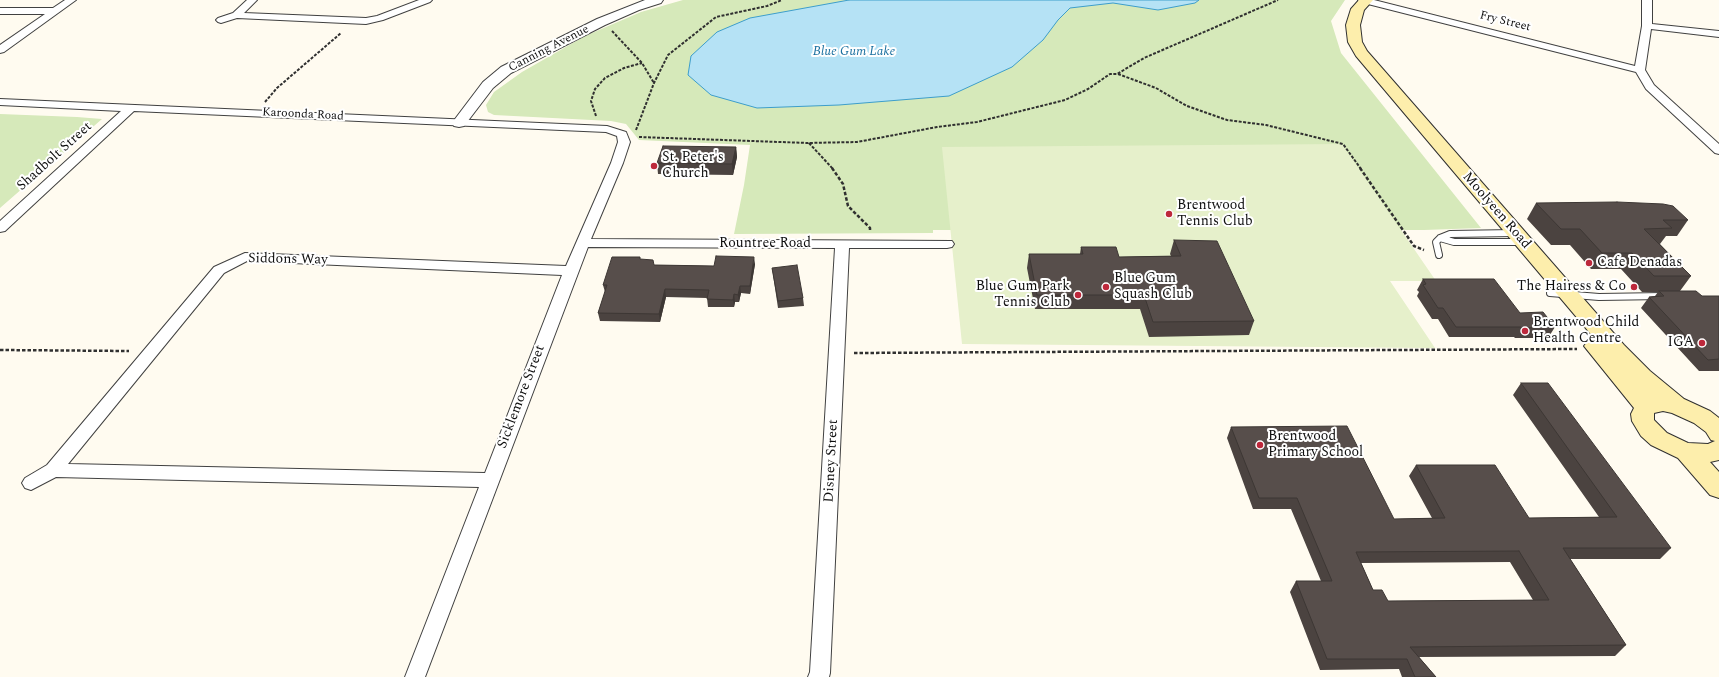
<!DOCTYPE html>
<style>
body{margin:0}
canvas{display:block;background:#fffbf0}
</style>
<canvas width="1719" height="677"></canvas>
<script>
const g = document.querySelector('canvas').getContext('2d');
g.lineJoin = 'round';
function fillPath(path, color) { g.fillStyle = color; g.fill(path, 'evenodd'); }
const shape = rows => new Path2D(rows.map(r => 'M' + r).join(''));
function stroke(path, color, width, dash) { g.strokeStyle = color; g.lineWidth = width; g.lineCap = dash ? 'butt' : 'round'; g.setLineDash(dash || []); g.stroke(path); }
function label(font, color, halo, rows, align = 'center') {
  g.font = font + ' Spectral,serif'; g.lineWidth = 4; g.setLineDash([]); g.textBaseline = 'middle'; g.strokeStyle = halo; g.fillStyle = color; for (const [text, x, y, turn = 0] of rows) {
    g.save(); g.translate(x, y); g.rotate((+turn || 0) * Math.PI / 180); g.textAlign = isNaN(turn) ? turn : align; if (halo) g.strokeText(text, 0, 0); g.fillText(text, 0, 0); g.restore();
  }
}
fillPath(shape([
 [683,0,1345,0,1331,21,1341,53,1481,228,1424,230,933,230,933,233,734,234,744,185,750,145,639,140,626,124,611,121,494,115,488,112,486,105,494,92,522,72,585,36,641,12],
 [0,114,77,117,102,119,0,208]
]), '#d6e9ba');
fillPath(shape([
 [1342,144,1436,281,1390,281,1435,348,962,344,942,147]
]), '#e6f0cb');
const water = shape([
 [849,0,1199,0,1195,3,1158,10,1113,3,1070,8,1058,20,1043,40,1012,67,949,96,839,105,757,108,711,95,688,75,691,56,717,32,750,18,849,0]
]);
fillPath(water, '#b5e2f5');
stroke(water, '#3d9ecb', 1);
const service = shape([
 [1440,238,1454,242,1521,242],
 [1439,255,1436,242,1440,238,1450,234,1515,233],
 [1550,293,1599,297,1663,296]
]);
const minor = shape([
 [65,0,76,0,4,52,0,53,0,45,45,14,0,14,0,8,53,8,65,0],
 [247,0,257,0,244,13,366,18,377,16,419,0,432,0,430,2,383,20,366,24,237,18,221,23,218,22,216,20,218,18,233,13,247,0],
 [1358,0,1374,0,1635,66,1642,26,1642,0,1652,0,1652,24,1719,31,1719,37,1651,29,1645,70,1654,85,1719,144,1719,154,1715,153,1646,89,1636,72,1360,2,1358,0],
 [0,99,607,126,626,132,630,142,623,163,591,239,952,241,954,244,952,247,947,248,849,248,830,673,829,677,808,677,810,672,835,248,588,247,425,677,405,677,479,487,56,477,31,490,25,488,22,483,25,478,47,465,214,267,245,253,566,266,611,163,618,142,617,136,606,132,134,111,5,231,0,232,0,221,121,111,0,105,0,99],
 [247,261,562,275,485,473,68,464,224,273,247,261]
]);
const tertiary = shape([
 [645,0,663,0,661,3,639,10,605,25,511,73,493,88,464,126,459,127,454,126,452,123,483,82,501,67,597,19,645,0]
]);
const secondary = shape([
 [1359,0,1373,0,1364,10,1360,25,1362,42,1367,51,1624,345,1650,371,1684,399,1710,411,1719,418,1719,460,1710,462,1719,472,1719,498,1710,495,1678,458,1651,445,1641,436,1632,421,1631,414,1634,408,1584,346,1588,341,1595,339,1356,56,1348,42,1346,25,1351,9,1359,0],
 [1663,411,1672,413,1694,423,1706,432,1711,440,1715,441,1708,444,1688,443,1667,433,1654,420,1654,413,1663,411]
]);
stroke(service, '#414141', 8);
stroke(minor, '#414141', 2);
stroke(tertiary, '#414141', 2);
stroke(secondary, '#303030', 2);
stroke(shape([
 [612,31,642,63,654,83],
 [1118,74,1156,88,1187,106,1227,120,1266,125,1343,144,1361,169],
 [265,102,277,88,341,33],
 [596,116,591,101,595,89,605,78,624,68,642,63],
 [636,130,654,83,668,55,716,17,767,6,782,0],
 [639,137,808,143,857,142,937,127,977,122,1065,100,1088,89,1110,74,1117,74,1144,58,1278,0],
 [809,143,833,169]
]), '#303030', 2, [3, 1.5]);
stroke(shape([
 [832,168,843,184,848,206,870,228,870,232],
 [1360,168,1414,246,1424,250],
 [0,350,129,351],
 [854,353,1577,349]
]), '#303030', 2.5, [3.5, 2]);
stroke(service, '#fff', 6);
fillPath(minor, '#fff');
fillPath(tertiary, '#fff');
fillPath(secondary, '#fdeeac');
fillPath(shape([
 [736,147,737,157,733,175,658,174,657,163],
 [1536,203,1688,220,1677,236,1666,236,1660,244,1691,276,1680,291,1702,296,1719,296,1719,371,1699,371,1641,308,1649,297,1655,296,1658,292,1642,292,1621,269,1591,269,1570,245,1551,245,1527,219],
 [1174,240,1254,321,1249,335,1149,337,1140,309,1035,309,1027,268,1029,254,1080,254,1081,247,1119,257,1171,256,1170,254],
 [640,259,654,265,714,266,755,264,750,294,741,293,739,302,735,302,734,307,708,307,707,298,666,297,660,322,600,321,598,313,605,292,603,285],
 [772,268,803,298,804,306,778,308],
 [1423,279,1520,313,1555,327,1548,338,1515,338,1514,337,1449,337,1438,319,1432,319,1417,296,1419,292,1417,290],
 [1521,383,1671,548,1660,559,1570,559,1626,645,1615,656,1419,657,1436,677,1402,677,1399,669,1320,670,1290,592,1296,581,1321,581,1291,509,1253,509,1227,438,1231,427,1394,519,1432,518,1409,476,1416,465,1529,518,1599,517,1513,395],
 [1510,562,1533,600,1388,601,1373,590,1361,563]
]), '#4b4340');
fillPath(shape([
 [736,147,737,157,733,175,732,164],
 [754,257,755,264,750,294,750,286],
 [740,286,741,293,739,302,738,295],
 [665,289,666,297,660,322,659,314],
 [734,294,735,302,734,307,733,300]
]), '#3d3734');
const building = shape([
 [663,146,736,147,732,164,657,163,663,146],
 [1617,202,1663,204,1673,206,1688,220,1663,220,1672,228,1644,229,1691,276,1654,276,1632,253,1602,253,1580,229,1561,229,1536,203,1617,202],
 [1174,240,1217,241,1254,321,1153,322,1144,295,1037,295,1029,254,1083,254,1081,247,1116,247,1119,257,1181,256,1174,240],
 [716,256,754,257,750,286,740,286,738,295,734,294,733,300,707,299,709,290,665,289,659,314,598,313,607,285,603,285,612,257,640,257,640,259,653,260,654,265,714,266,716,256],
 [797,265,803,298,778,301,772,268,797,265],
 [1423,279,1494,279,1520,313,1543,312,1555,327,1522,328,1521,327,1456,327,1443,308,1438,308,1423,285,1426,284,1423,279],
 [1659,291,1696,291,1702,296,1719,296,1719,359,1708,360,1649,297,1664,296,1659,291],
 [1521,383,1548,383,1671,548,1563,548,1626,645,1410,647,1436,677,1415,677,1407,659,1327,659,1296,581,1332,581,1297,498,1259,498,1231,427,1347,426,1394,519,1445,518,1416,465,1495,465,1529,518,1617,517,1521,383],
 [1519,551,1549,600,1388,601,1382,590,1373,590,1356,552,1519,551]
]);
fillPath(building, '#574e4b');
stroke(building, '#3d3734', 1);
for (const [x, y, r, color] of [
 [654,166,4,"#bd283b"],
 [1169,214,4,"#bd283b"],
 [1589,263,4,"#bd283b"],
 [1106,287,4,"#bd283b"],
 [1634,287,4,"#bd283b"],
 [1078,295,4,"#bd283b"],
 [1525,331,4,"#bd283b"],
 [1702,343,4,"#bd283b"],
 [1260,445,4,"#bd283b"]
]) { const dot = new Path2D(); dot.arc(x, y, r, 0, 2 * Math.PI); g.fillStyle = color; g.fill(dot); stroke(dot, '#fff', 1.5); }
label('12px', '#0e0e0e', '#fff', [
 ["Fry Street",1505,22,14],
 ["Canning Avenue",549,49,-27],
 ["Karoonda Road",303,115,3]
]);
label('italic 13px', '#196f9f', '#fff', [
 ["Blue Gum Lake",854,52]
]);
label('14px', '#0e0e0e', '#fff', [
 ["Shadbolt Street",55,157,-42],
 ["Moolyeen Road",1496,211,49],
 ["Rountree Road",765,244],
 ["Siddons Way",288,260,1],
 ["Sicklemore Street",522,397,-69],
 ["Disney Street",832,461,-87]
]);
label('14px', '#0e0e0e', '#fff', [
 ["St. Peter's",662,158],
 ["Church",662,174],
 ["Brentwood",1177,206],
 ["Tennis Club",1177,222],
 ["Cafe Denadas",1597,263],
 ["Blue Gum",1114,279],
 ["Squash Club",1114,295],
 ["Blue Gum Park",1070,287,"right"],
 ["Tennis Club",1070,303,"right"],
 ["The Hairess & Co",1626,287,"right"],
 ["Brentwood Child",1533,323],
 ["Health Centre",1533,339],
 ["IGA",1694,343,"right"],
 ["Brentwood",1268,437],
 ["Primary School",1268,453]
], 'left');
</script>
